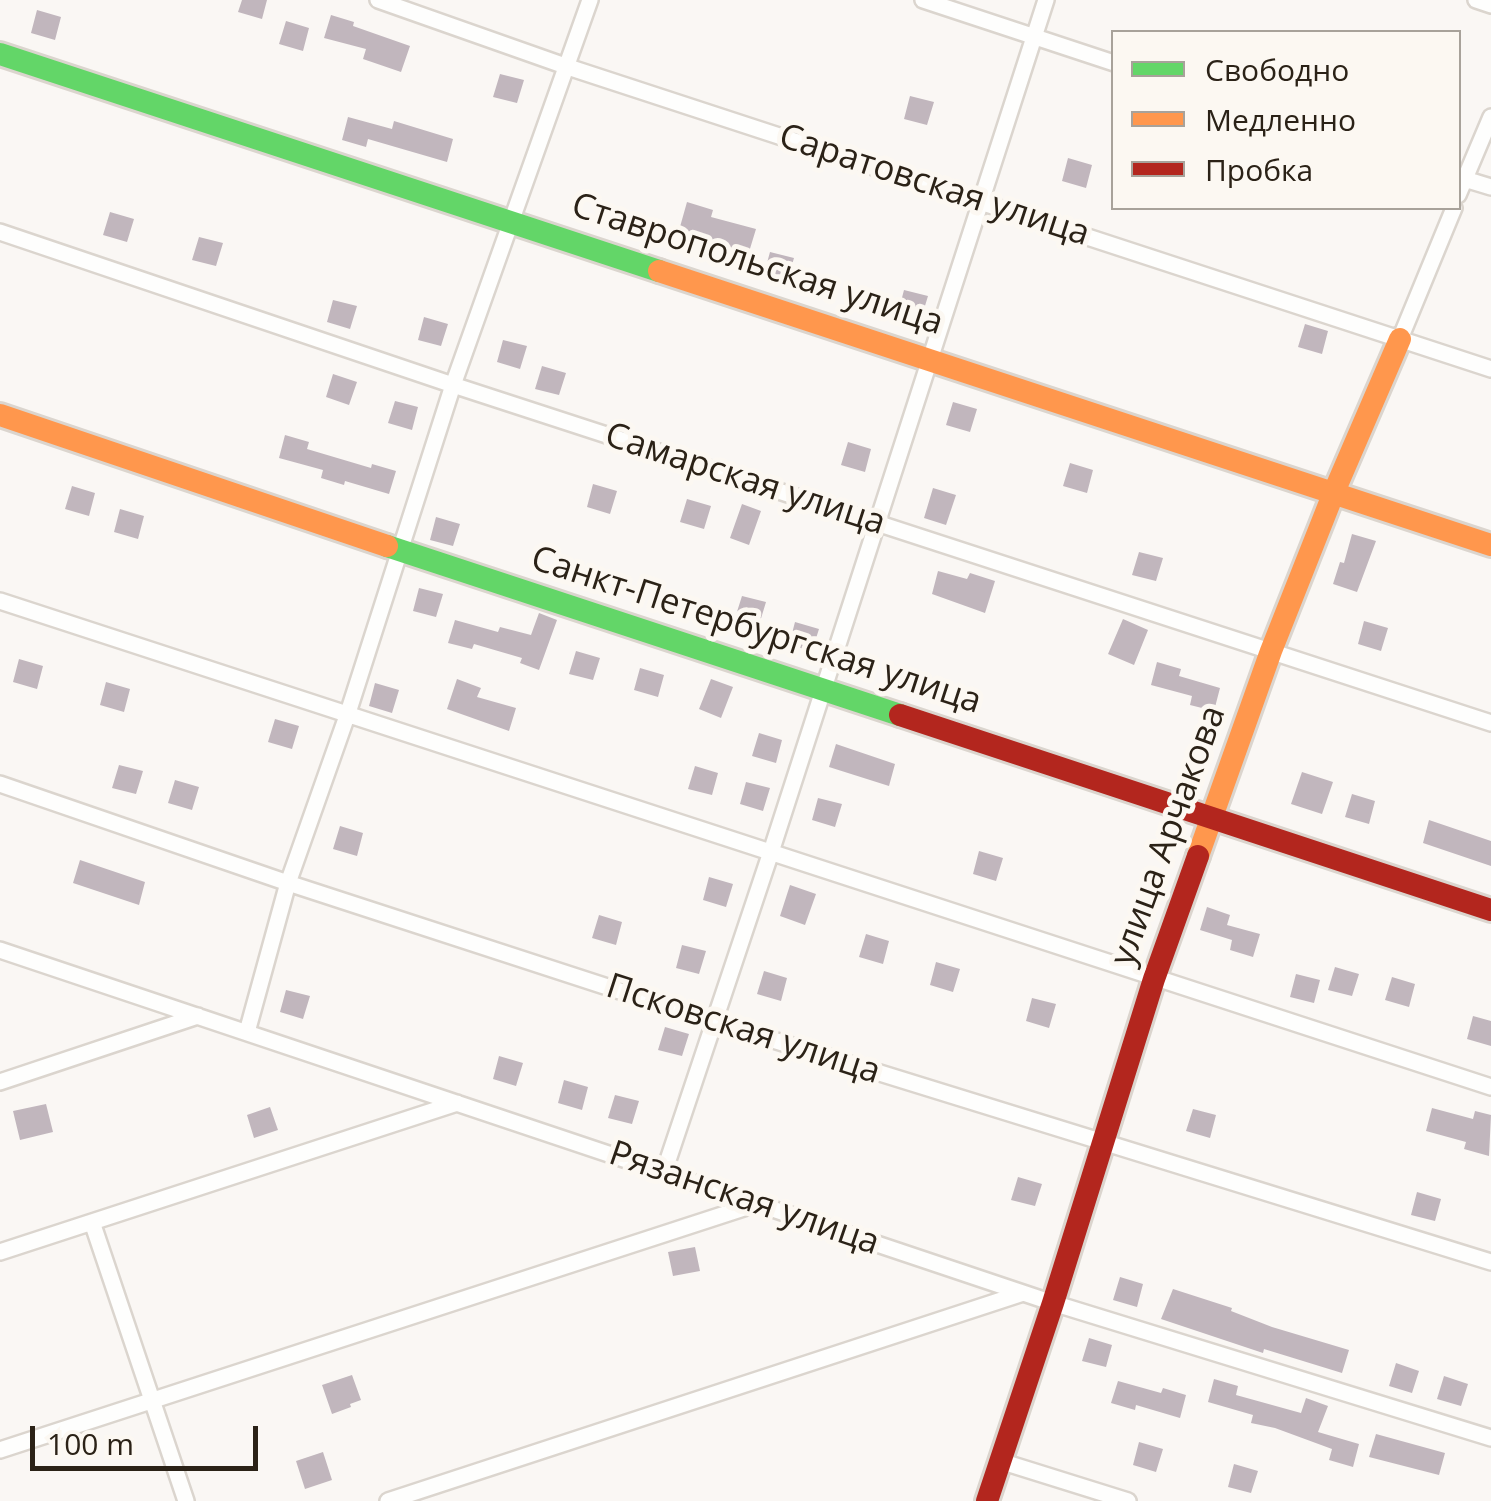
<!DOCTYPE html>
<meta charset="utf-8">
<style>
body{margin:0}
#map{position:relative;width:1491px;height:1501px;overflow:hidden;background:#faf7f4;font-family:"Open Sans",sans-serif}
canvas{display:block}
.legend{position:absolute;left:1111px;top:30px;width:350px;height:180px;box-sizing:border-box;background:#fcf8f2;border:2px solid #a8a29a;margin:0;padding:12px 18px;list-style:none;font-size:30px;color:#2b2217}
.legend li{display:flex;align-items:center;gap:20px;height:50px}
.legend b{width:50px;border:2px solid #a8a29a}
.scale{position:absolute;left:30px;top:1426px;width:228px;height:45px;box-sizing:border-box;border:5px solid #2b2217;border-top:0;padding-left:12px;font-size:30px;line-height:35px;white-space:nowrap;color:#2b2217;-webkit-text-stroke:8px #fcf8f2;paint-order:stroke}
</style>
<div id="map">
<canvas width="1491" height="1501"></canvas>
<ul class="legend">
<li><b style="height:12px;background:#63d668"></b>Свободно</li>
<li><b style="height:12px;background:#ff974d"></b>Медленно</li>
<li><b style="height:12px;background:#b3261e"></b>Пробка</li>
</ul>
<div class="scale">100 m</div>
</div>
<script>
const g = document.querySelector('canvas').getContext('2d');
g.lineJoin = 'round';
function fillPath(path, color) { g.fillStyle = color; g.fill(path, 'evenodd'); }
const shape = rows => new Path2D(rows.map(r => 'M' + r).join(''));
function stroke(path, color, width, dash) { g.strokeStyle = color; g.lineWidth = width; g.lineCap = dash ? 'butt' : 'round'; g.setLineDash(dash || []); g.stroke(path); }
function label(font, color, halo, rows, align = 'center') {
  g.font = font + ' "Open Sans",sans-serif'; g.lineWidth = 10; g.setLineDash([]); g.textBaseline = 'middle'; g.strokeStyle = halo; g.fillStyle = color; for (const [text, x, y, turn = 0] of rows) {
    g.save(); g.translate(x, y); g.rotate((+turn || 0) * Math.PI / 180); g.textAlign = isNaN(turn) ? turn : align; if (halo) g.strokeText(text, 0, 0); g.fillText(text, 0, 0); g.restore();
  }
}
fillPath(shape([
 [242,0,267,0,262,19,238,12],
 [37,10,61,17,55,40,31,33],
 [331,15,354,22,353,26,410,46,401,72,363,59,366,49,324,38],
 [286,21,309,28,303,51,279,44],
 [500,74,524,80,517,103,493,97],
 [910,96,934,102,927,125,904,119],
 [348,117,392,129,394,121,453,139,447,162,368,139,366,147,342,140],
 [1068,158,1092,165,1086,188,1062,181],
 [687,202,713,210,711,217,756,229,749,252,678,234],
 [110,212,134,219,127,242,103,235],
 [199,237,223,243,216,266,192,260],
 [770,252,794,258,787,281,764,274],
 [904,290,928,296,921,319,898,313],
 [333,300,357,306,350,329,327,322],
 [424,317,448,324,441,346,418,340],
 [1305,324,1328,331,1322,354,1298,347],
 [503,340,527,346,520,369,497,362],
 [542,366,566,373,559,395,535,389],
 [333,374,357,382,349,405,326,397],
 [395,401,418,407,412,430,388,423],
 [953,402,977,409,970,432,946,425],
 [285,435,309,442,307,449,371,468,372,464,396,471,389,494,345,481,344,485,321,478,323,470,279,458],
 [848,442,871,449,865,472,841,465],
 [1070,463,1093,470,1087,493,1063,486],
 [593,484,617,491,610,514,587,507],
 [72,486,95,493,89,516,65,509],
 [933,488,956,495,946,525,924,518],
 [687,499,711,506,704,529,680,522],
 [742,504,761,511,749,545,730,538],
 [120,509,144,516,138,539,114,532],
 [436,517,460,524,453,546,430,540],
 [1352,534,1376,541,1357,592,1333,584,1340,562,1344,563],
 [1139,552,1163,558,1156,581,1132,575],
 [938,571,967,579,970,573,995,581,985,613,932,594],
 [419,588,443,594,436,617,413,611],
 [742,596,766,602,759,625,735,618],
 [539,613,557,620,539,670,520,663,522,658,474,644,472,649,448,643,455,620,498,632,500,627,531,635],
 [1123,619,1148,630,1134,665,1108,654],
 [1364,621,1388,628,1381,651,1358,644],
 [795,622,819,629,812,651,789,645],
 [576,651,600,658,593,680,569,674],
 [19,659,43,666,37,689,13,682],
 [1157,662,1181,669,1179,676,1220,688,1214,711,1190,705,1192,696,1151,685],
 [640,668,664,675,658,697,634,690],
 [457,679,481,688,477,697,516,708,509,731,447,709],
 [711,679,733,687,721,718,699,709],
 [106,682,130,689,124,712,100,705],
 [375,683,399,690,392,713,369,706],
 [275,719,299,726,292,749,268,742],
 [759,733,782,740,776,763,752,756],
 [836,744,895,764,889,786,829,767],
 [119,765,143,771,136,794,112,788],
 [695,766,718,773,712,795,688,789],
 [1302,772,1333,782,1322,814,1291,804],
 [175,780,199,787,192,810,168,803],
 [746,782,770,788,763,811,740,804],
 [1352,794,1375,801,1369,824,1345,817],
 [818,798,842,804,835,827,812,820],
 [1429,820,1491,841,1491,866,1423,843],
 [340,826,363,833,357,856,333,849],
 [979,851,1003,858,996,881,973,874],
 [80,860,145,882,139,905,73,883],
 [709,877,733,884,726,907,703,900],
 [790,885,816,894,805,925,780,916],
 [1207,907,1230,915,1227,925,1260,934,1253,957,1230,950,1232,940,1200,930],
 [599,915,622,922,616,945,592,938],
 [866,934,889,941,883,964,859,957],
 [682,945,706,951,699,974,676,968],
 [936,962,960,969,953,992,930,985],
 [1335,967,1359,974,1352,996,1328,990],
 [764,971,787,978,781,1001,757,994],
 [1296,974,1320,980,1314,1003,1290,997],
 [1392,977,1415,984,1409,1007,1385,1000],
 [286,990,310,996,303,1019,280,1012],
 [1032,998,1056,1004,1049,1028,1026,1021],
 [1473,1016,1491,1021,1491,1046,1467,1039],
 [665,1027,689,1034,682,1056,658,1050],
 [499,1056,523,1063,516,1086,493,1079],
 [564,1080,588,1087,582,1110,558,1103],
 [615,1095,639,1101,632,1124,608,1118],
 [46,1104,53,1132,20,1140,13,1111],
 [270,1107,278,1130,254,1138,247,1115],
 [1432,1108,1473,1119,1475,1111,1491,1115,1489,1156,1464,1149,1466,1142,1426,1131],
 [1193,1109,1216,1115,1210,1138,1186,1131],
 [1018,1177,1042,1184,1035,1206,1011,1200],
 [1417,1192,1441,1199,1435,1221,1411,1215],
 [695,1247,700,1271,673,1276,668,1252],
 [1120,1277,1143,1284,1137,1307,1113,1300],
 [1173,1289,1232,1308,1231,1311,1272,1327,1349,1350,1342,1373,1264,1349,1263,1353,1161,1319],
 [1089,1338,1112,1345,1106,1367,1082,1361],
 [1396,1363,1419,1371,1412,1393,1389,1386],
 [352,1375,361,1400,350,1404,351,1407,332,1414,322,1385],
 [1444,1376,1468,1384,1461,1406,1437,1399],
 [1214,1379,1238,1386,1236,1395,1301,1413,1306,1398,1328,1406,1318,1432,1359,1444,1353,1467,1329,1460,1332,1449,1275,1428,1251,1423,1253,1415,1208,1402],
 [1118,1381,1161,1393,1163,1388,1186,1395,1180,1418,1136,1405,1135,1410,1111,1403],
 [1376,1434,1445,1453,1439,1475,1369,1457],
 [1139,1442,1163,1449,1156,1472,1133,1465],
 [323,1452,332,1480,305,1489,296,1461],
 [1234,1464,1258,1471,1251,1493,1228,1487]
]), '#c1b6bd');
const street = shape([
 [378,0,568,67,1491,369],
 [923,0,1114,63],
 [1476,0,1491,5],
 [1458,177,1491,187],
 [1458,195,1491,117],
 [0,232,453,385,1491,723],
 [1400,339,1454,208],
 [0,601,1491,1087],
 [0,784,288,883,715,1022,1491,1262],
 [0,950,1053,1303,1491,1438],
 [247,1032,288,883,347,716,453,385,590,0],
 [0,1082,198,1016],
 [664,1172,770,855,1046,0],
 [92,1222,186,1501],
 [0,1252,457,1103],
 [0,1450,756,1204],
 [1000,1461,1128,1501],
 [388,1501,1023,1293]
]);
const fast = shape([
 [0,54,659,271],
 [387,546,900,715]
]);
const slow = shape([
 [659,271,1491,545],
 [0,415,387,546],
 [1198,856,1271,651,1334,492,1400,339]
]);
const jam = shape([
 [900,715,1491,910],
 [987,1501,1053,1303,1154,979,1198,856]
]);
stroke(street, '#dbd5ce', 20);
stroke(fast, '#dbd5ce', 28);
stroke(slow, '#dbd5ce', 28);
stroke(jam, '#dbd5ce', 28);
stroke(street, '#fefefd', 15);
stroke(fast, '#63d668', 22);
stroke(slow, '#ff974d', 22);
stroke(jam, '#b3261e', 22);
label('35px', '#2b2217', '#fcf8f2', [
 ["Саратовская улица",934,186,18],
 ["Ставропольская улица",757,265,18],
 ["Самарская улица",745,480,18],
 ["Санкт-Петербургская улица",756,631,18],
 ["улица Арчакова",1169,836,-70],
 ["Псковская улица",743,1030,18],
 ["Рязанская улица",744,1199,19]
]);
</script>
